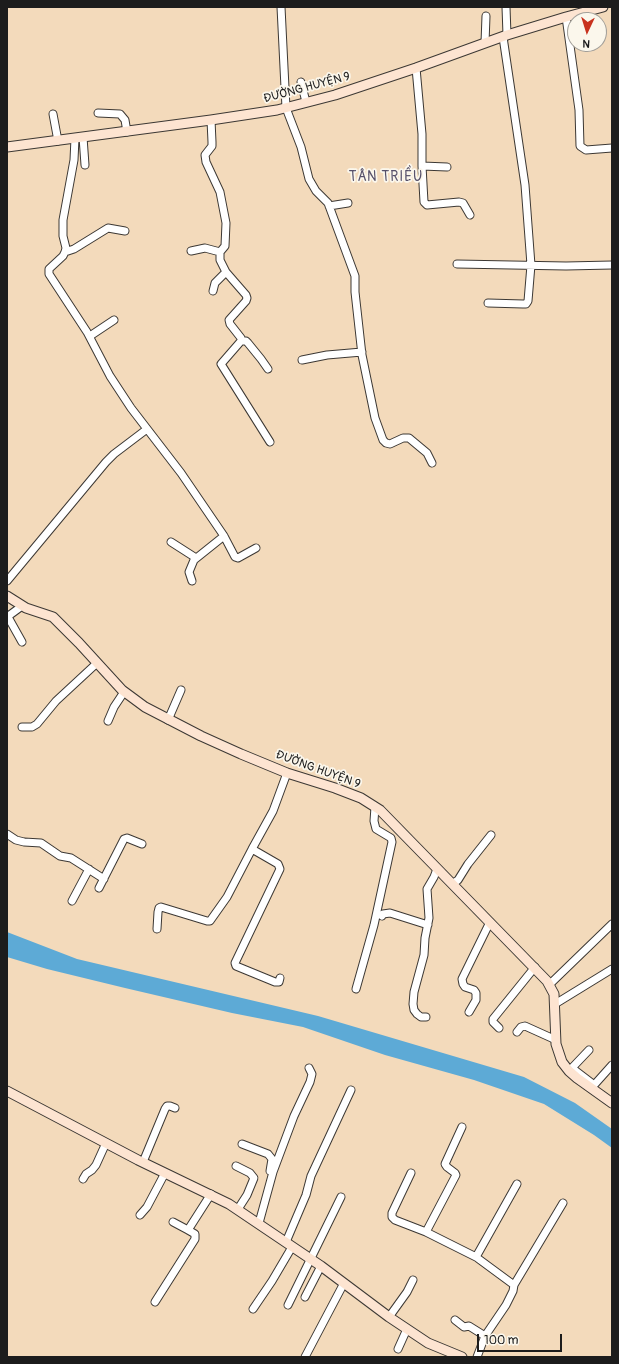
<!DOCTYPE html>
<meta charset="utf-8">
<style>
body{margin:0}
#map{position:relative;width:619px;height:1364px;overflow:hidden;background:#f3dabb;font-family:Pangolin,sans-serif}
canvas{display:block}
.frame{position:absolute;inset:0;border:8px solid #1c1c1c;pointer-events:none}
.north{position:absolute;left:567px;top:12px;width:40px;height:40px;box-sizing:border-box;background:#fbf7ec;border:1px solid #a29f99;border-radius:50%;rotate:184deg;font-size:11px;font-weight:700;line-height:16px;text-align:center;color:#1c1c1c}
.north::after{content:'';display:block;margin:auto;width:14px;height:18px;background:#c8321e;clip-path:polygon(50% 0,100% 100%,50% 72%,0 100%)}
.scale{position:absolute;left:477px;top:1334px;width:85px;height:18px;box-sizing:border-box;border:2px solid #1c1c1c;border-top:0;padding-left:5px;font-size:12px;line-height:14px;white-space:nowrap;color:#1c1c1c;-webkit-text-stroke:3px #fbf7ec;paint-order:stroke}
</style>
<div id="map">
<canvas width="619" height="1364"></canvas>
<div class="frame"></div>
<div class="north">N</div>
<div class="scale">100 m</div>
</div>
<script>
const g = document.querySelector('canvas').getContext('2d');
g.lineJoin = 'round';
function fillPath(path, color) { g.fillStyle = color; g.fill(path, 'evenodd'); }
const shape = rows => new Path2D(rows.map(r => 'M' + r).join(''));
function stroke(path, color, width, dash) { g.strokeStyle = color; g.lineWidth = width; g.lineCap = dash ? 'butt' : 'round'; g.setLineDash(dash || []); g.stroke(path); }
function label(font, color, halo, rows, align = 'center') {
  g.font = font + ' Pangolin,sans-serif'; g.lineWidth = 3.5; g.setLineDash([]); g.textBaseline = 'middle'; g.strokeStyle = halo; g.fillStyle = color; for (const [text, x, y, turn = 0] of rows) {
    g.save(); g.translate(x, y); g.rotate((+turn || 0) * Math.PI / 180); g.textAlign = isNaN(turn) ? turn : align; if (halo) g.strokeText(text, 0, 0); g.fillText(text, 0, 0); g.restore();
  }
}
fillPath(shape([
 [7,932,77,959,318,1016,524,1077,575,1103,612,1129,612,1148,594,1135,544,1104,474,1080,385,1055,303,1027,232,1013,125,988,47,969,7,957]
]), '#5daad6');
const street = shape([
 [281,7,286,108,301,147,309,179,316,191,328,203,355,276,355,292,362,355,375,418,383,440,386,443,390,444,403,438,409,438,427,453,432,463],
 [506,7,507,35],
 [566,17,579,110,580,146,586,150,612,148],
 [485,43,486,16],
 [416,68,422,134,422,166,424,202,427,205,459,202,463,203,470,215],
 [301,82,306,102],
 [98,113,120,114,125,120,127,132],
 [53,114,58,141],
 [211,120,212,142,212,146,205,155,206,162,220,192,226,223,225,246,220,252,220,260,226,272,246,295,247,298,246,301,229,320,230,324,241,338,241,341,221,364,270,442],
 [83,137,85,165],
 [75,138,74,160,63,220,63,236,66,248,65,252,63,256,49,269,49,274,87,332,110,376,131,408,181,473,224,536,235,557,238,558,256,548],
 [422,166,447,167],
 [329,206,348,203],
 [191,251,205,248,220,252],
 [65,252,74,249,108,228,125,231],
 [457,264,566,266,612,265],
 [213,291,215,283,226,272],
 [488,303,523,304,526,304,528,301,531,265,525,185,503,37],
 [90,336,114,320],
 [241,341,246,341,248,343,261,359,268,369],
 [302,360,327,355,362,352],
 [171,542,196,558],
 [7,581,106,462,114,454,147,429],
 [192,581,189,572,194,560,224,536],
 [7,617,22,606],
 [8,617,22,642],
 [168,720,181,690],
 [108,721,114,707,124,692],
 [22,727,32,727,37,724,56,701,97,663],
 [7,834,16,840,24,842,41,843,60,856,71,858,104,879],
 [452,884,458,880,468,864,491,835],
 [99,888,124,839,127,838,142,844],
 [72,901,89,869],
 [382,916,383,914,390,913,428,925],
 [157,929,158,912,159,908,161,907,207,921,210,921,227,897,252,849],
 [280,978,279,982,275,982,236,966,235,963,280,869,278,864,252,849,273,811,287,773],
 [550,984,612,924],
 [356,989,374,925,392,842,391,838,376,829,374,821,375,807],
 [555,1004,612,969],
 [469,1012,476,1000,476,993,474,990,465,987,463,984,462,979,490,922],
 [426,1017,421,1017,417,1014,414,1010,413,1004,414,992,424,955,425,938,429,918,427,889,434,877,437,869],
 [499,1028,493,1022,493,1019,535,967],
 [517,1032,521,1027,525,1026,556,1040],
 [572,1068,593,1084,595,1084,612,1065],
 [569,1071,589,1050],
 [242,1144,268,1154,272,1159,270,1171],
 [143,1162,165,1109,167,1106,170,1106,175,1108],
 [236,1166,250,1173,254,1178,247,1195,238,1209],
 [411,1173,392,1213,392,1217,395,1220,426,1232,476,1257],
 [83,1179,86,1174,92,1170,96,1165,106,1143],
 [140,1215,147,1207,165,1173],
 [173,1222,188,1230,211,1194],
 [259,1223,273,1172,294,1116,310,1082,312,1074,309,1068],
 [426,1232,456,1175,455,1173,447,1167,445,1164,462,1127],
 [286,1242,306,1195,311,1176,351,1090],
 [514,1285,476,1257,517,1184],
 [305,1297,321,1266],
 [155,1302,195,1239,195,1234,188,1230],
 [288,1305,341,1197],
 [253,1309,272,1281,292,1247],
 [389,1317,407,1292,413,1280],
 [455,1320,464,1327,469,1326,485,1336,477,1357],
 [485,1336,506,1305,513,1291,514,1285,563,1203],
 [398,1349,407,1329],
 [305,1357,344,1283]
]);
const secondary = shape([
 [7,147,211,120,277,110,335,95,416,68,507,35,566,17,603,7],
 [7,596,26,608,53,617,79,643,122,690,145,707,201,736,241,754,287,773,335,788,361,798,380,810,547,981,554,994,556,1044,562,1062,569,1071,577,1078,612,1103],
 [7,1091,138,1160,229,1204,321,1266,389,1317,428,1343,462,1357]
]);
stroke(street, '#3c3834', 9);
stroke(secondary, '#3c3834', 11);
stroke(street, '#fff', 7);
stroke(secondary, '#fde4d1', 9);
label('12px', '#1c1c1c', '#fbf7ec', [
 ["ĐƯỜNG HUYỆN 9",307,88,-15],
 ["ĐƯỜNG HUYỆN 9",318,770,20]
]);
g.letterSpacing = '1px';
label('14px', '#56506a', '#fbf7ec', [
 ["TÂN TRIỀU",386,177]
]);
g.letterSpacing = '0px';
</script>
